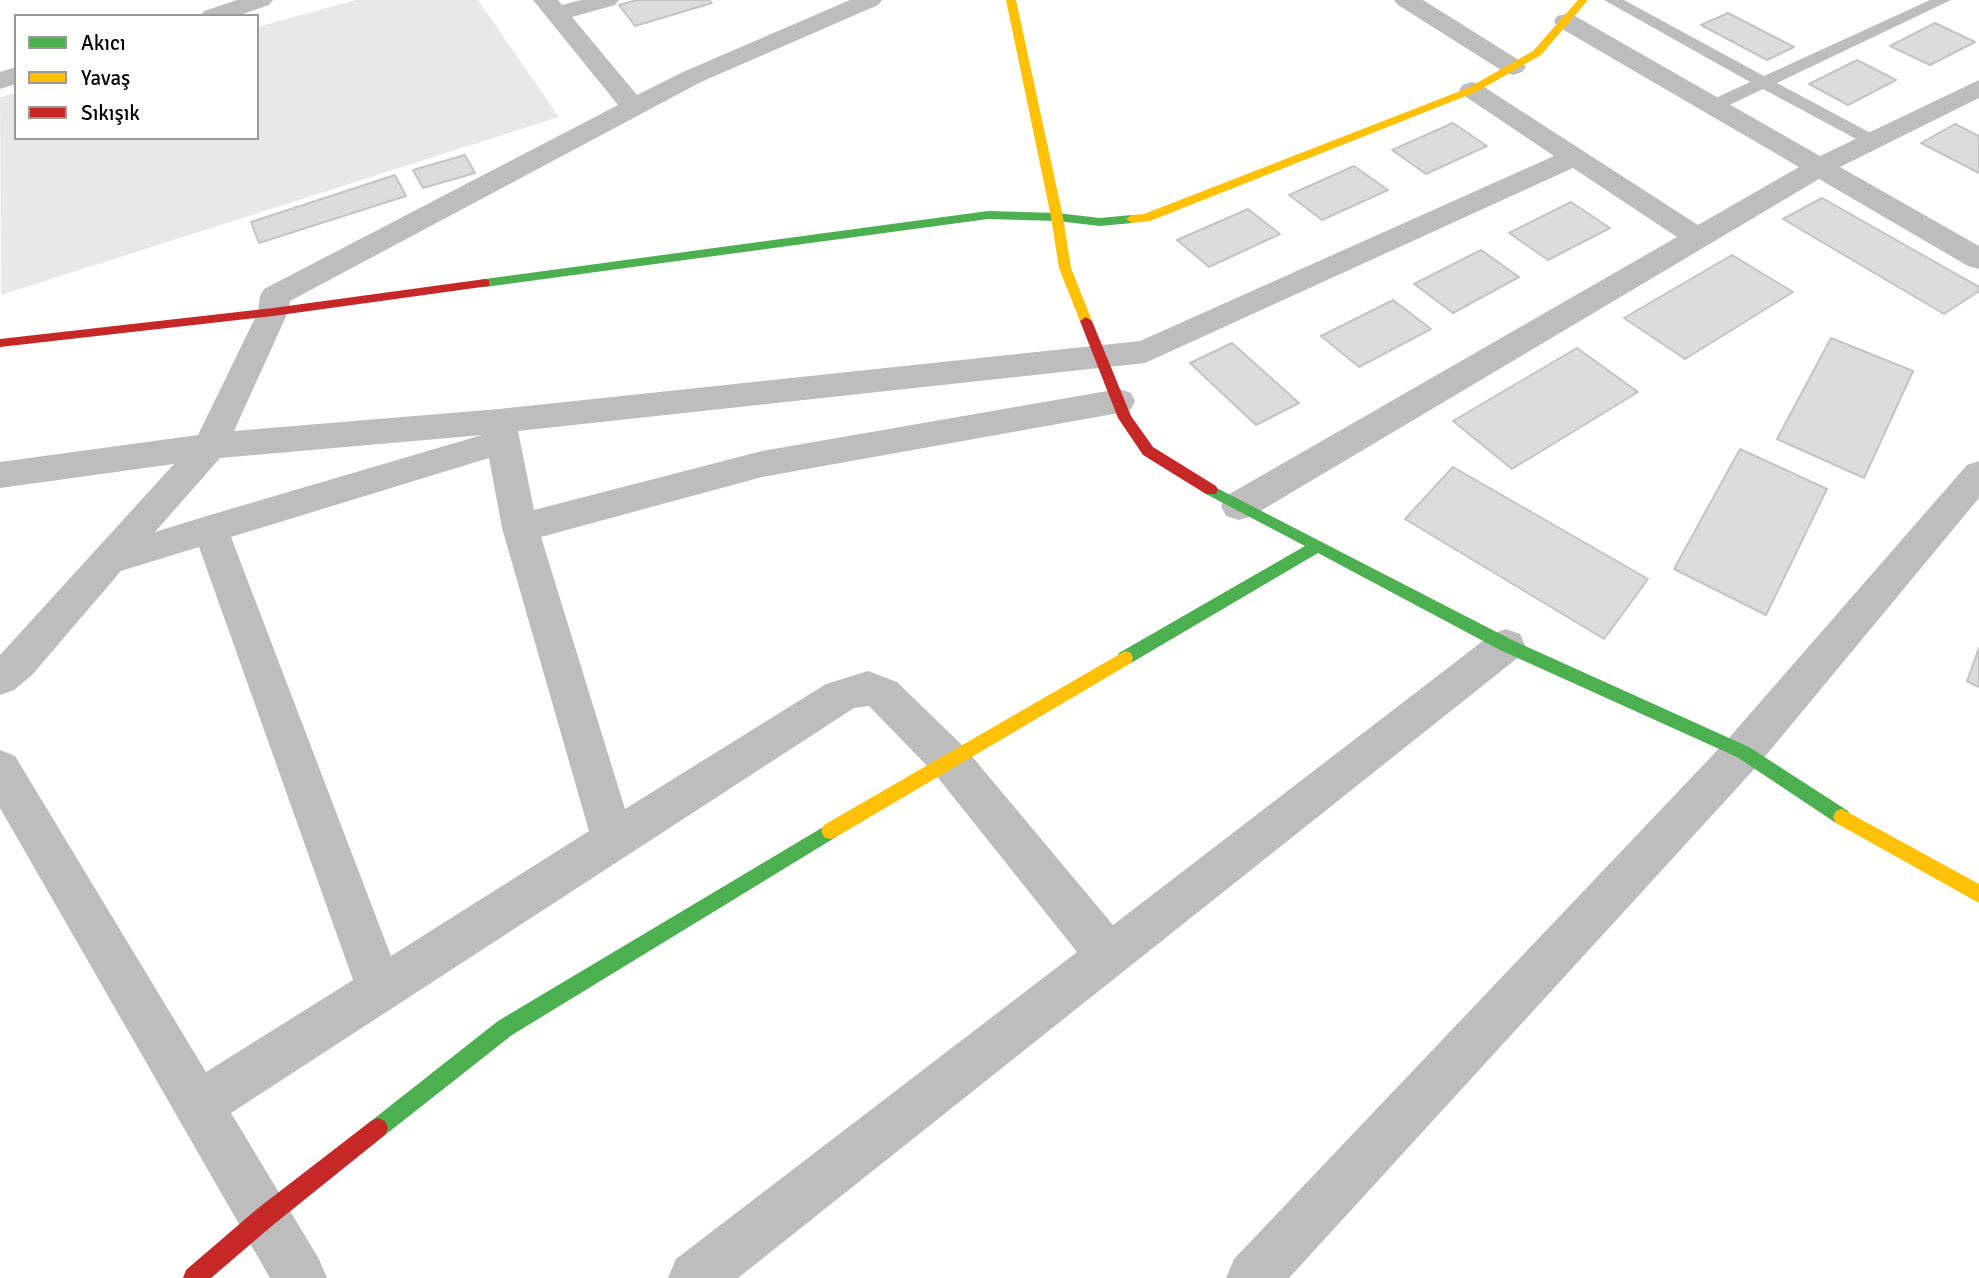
<!DOCTYPE html>
<meta charset="utf-8">
<style>
body{margin:0}
#map{position:relative;width:1979px;height:1278px;overflow:hidden;background:#fff;font-family:Signika,sans-serif}
canvas{display:block}
.legend{position:absolute;left:14px;top:14px;width:245px;height:126px;box-sizing:border-box;background:#fff;border:2px solid #999;margin:0;padding:9px 12px;list-style:none;font-size:21px;color:#000}
.legend li{display:flex;align-items:center;gap:14px;height:35px}
.legend b{width:35px;border:2px solid #999}
</style>
<div id="map">
<canvas width="1979" height="1278"></canvas>
<ul class="legend">
<li><b style="height:9px;background:#4caf50"></b>Akıcı</li>
<li><b style="height:9px;background:#ffc107"></b>Yavaş</li>
<li><b style="height:9px;background:#c62828"></b>Sıkışık</li>
</ul>
</div>
<script>
const g = document.querySelector('canvas').getContext('2d');
g.lineJoin = 'round';
function fillPath(path, color) { g.fillStyle = color; g.fill(path, 'evenodd'); }
const shape = rows => new Path2D(rows.map(r => 'M' + r).join(''));
function stroke(path, color, width, dash) { g.strokeStyle = color; g.lineWidth = width; g.lineCap = dash ? 'butt' : 'round'; g.setLineDash(dash || []); g.stroke(path); }
fillPath(shape([
 [356,0,478,0,559,117,1,295,0,97,16,93,16,138,257,138,257,27]
]), '#e8e8e8');
const building = shape([
 [637,0,709,0,712,3,635,26,619,5,637,0],
 [1728,13,1794,47,1767,60,1701,25,1728,13],
 [1935,23,1975,42,1930,65,1890,46,1935,23],
 [1857,60,1896,80,1848,105,1809,84,1857,60],
 [1453,123,1487,146,1426,174,1392,150,1453,123],
 [1955,124,1979,136,1979,173,1921,143,1955,124],
 [465,155,475,173,423,188,413,170,465,155],
 [1354,166,1388,190,1322,220,1289,195,1354,166],
 [395,175,406,196,259,243,251,222,395,175],
 [1822,198,1979,287,1979,291,1944,314,1783,219,1822,198],
 [1571,202,1610,228,1548,260,1509,233,1571,202],
 [1248,209,1280,234,1209,267,1177,240,1248,209],
 [1481,250,1519,277,1453,313,1414,284,1481,250],
 [1732,255,1793,292,1685,359,1624,318,1732,255],
 [1393,300,1431,329,1359,367,1321,336,1393,300],
 [1831,338,1913,371,1864,478,1777,439,1831,338],
 [1232,343,1299,403,1256,425,1190,363,1232,343],
 [1577,348,1638,392,1512,469,1453,421,1577,348],
 [1740,449,1827,489,1766,615,1674,569,1740,449],
 [1453,467,1648,579,1604,639,1405,519,1453,467],
 [1979,648,1979,687,1967,681,1979,648]
]);
fillPath(building, '#dcdcdc');
stroke(building, '#c4c4c4', 2);
fillPath(shape([
 [1604,0,1624,0,1764,76,1930,0,1951,0,1777,83,1878,137,1880,141,1871,147,1763,89,1719,110,1707,110,1704,106,1707,102,1750,82,1604,0]
]), '#bdbdbd');
fillPath(shape([
 [237,0,273,0,269,5,237,16,201,16,204,11,237,0],
 [533,0,558,0,562,5,581,0,619,0,615,5,572,17,637,95,683,72,850,0,882,0,878,5,701,82,290,301,288,312,234,431,499,409,1140,341,1554,156,1463,95,1459,90,1463,85,1472,82,1481,85,1698,225,1799,167,1557,26,1554,21,1557,16,1566,14,1575,16,1820,156,1979,80,1979,98,1840,167,1979,246,1979,269,1968,266,1819,179,1252,516,1239,520,1226,516,1221,506,1226,496,1677,237,1573,168,1145,363,518,431,534,510,762,451,1119,389,1131,393,1135,401,1131,409,1119,413,762,477,541,537,625,809,826,684,868,671,897,682,965,748,1113,925,1492,634,1506,629,1520,634,1525,645,1520,656,738,1278,668,1278,676,1259,1077,952,935,774,869,706,854,708,231,1113,319,1259,327,1278,270,1278,0,808,0,750,15,756,206,1072,353,980,199,547,121,571,32,675,14,690,0,695,0,655,174,464,0,488,0,462,198,435,258,312,260,296,264,289,618,105,533,0],
 [482,435,210,515,155,532,220,458,482,435],
 [489,458,502,528,589,831,391,956,231,537,489,458],
 [1394,0,1423,0,1522,62,1526,67,1522,72,1513,75,1504,72,1398,5,1394,0],
 [16,67,16,84,0,89,0,72,16,67],
 [1979,461,1979,498,1758,765,1289,1278,1226,1278,1234,1259,1728,739,1967,465,1979,461]
]), '#bdbdbd');
fillPath(shape([
 [988,211,1057,213,1100,218,1132,215,1138,219,1132,223,1100,226,1057,221,988,219,485,287,479,283,485,279,988,211],
 [1211,485,1512,640,1749,747,1848,811,1851,817,1848,823,1842,825,1836,823,1737,757,1500,650,1318,553,1131,663,1125,665,1119,663,1117,658,1119,653,1305,546,1206,494,1204,490,1211,485],
 [830,823,836,825,839,831,836,837,512,1035,385,1135,378,1138,371,1135,368,1128,371,1121,498,1021,830,823]
]), '#4caf50');
fillPath(shape([
 [1006,0,1016,0,1063,217,1071,268,1092,321,1086,325,1080,321,1059,268,1051,217,1006,0],
 [1578,0,1588,0,1541,55,1476,92,1150,221,1132,223,1126,219,1132,215,1144,214,1468,88,1533,51,1578,0],
 [1125,651,1131,653,1133,658,1131,663,836,837,830,839,824,837,821,831,824,825,1125,651],
 [1842,809,1979,884,1979,903,1836,823,1833,817,1836,811,1842,809]
]), '#ffc107');
fillPath(shape([
 [485,279,489,280,489,286,273,316,0,347,0,339,273,308,485,279],
 [1086,317,1092,321,1131,416,1153,447,1216,486,1218,490,1216,494,1206,494,1143,455,1118,418,1080,321,1086,317],
 [378,1118,385,1121,388,1128,385,1135,273,1225,211,1278,183,1278,186,1270,257,1209,371,1121,378,1118]
]), '#c62828');
</script>
